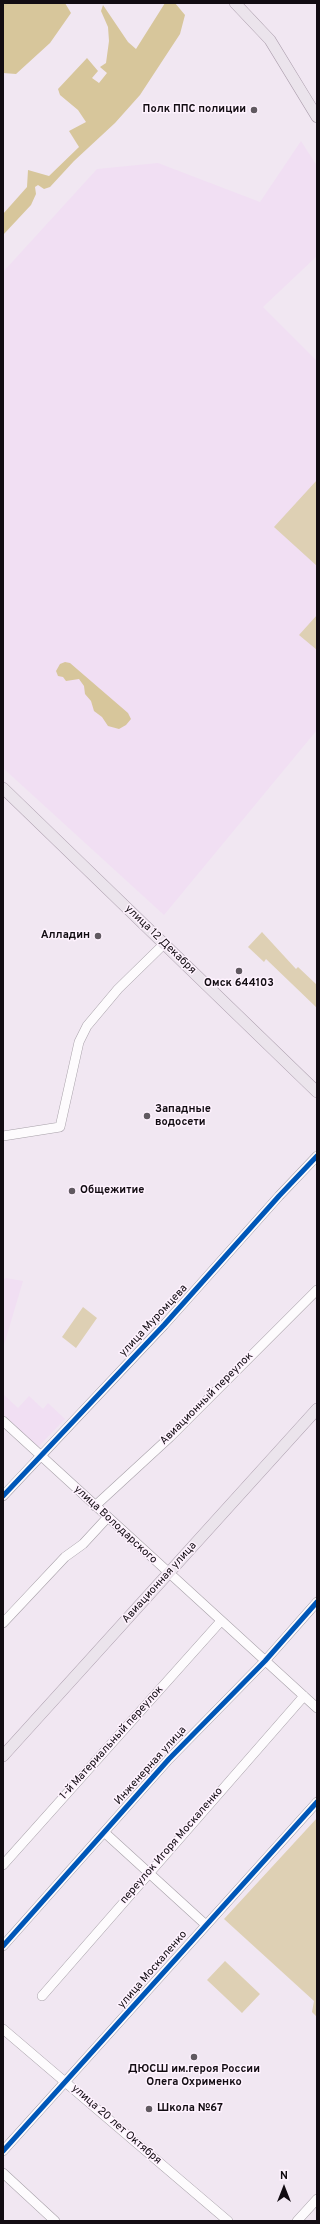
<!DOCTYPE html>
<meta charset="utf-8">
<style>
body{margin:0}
#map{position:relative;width:320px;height:2224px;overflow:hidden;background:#f1e7f2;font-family:Overpass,sans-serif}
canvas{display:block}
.frame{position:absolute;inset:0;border:4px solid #120c12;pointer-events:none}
.north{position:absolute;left:264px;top:2168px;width:40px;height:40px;-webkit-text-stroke:3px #fef2fe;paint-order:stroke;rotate:0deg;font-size:11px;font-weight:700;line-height:16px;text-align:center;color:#120c12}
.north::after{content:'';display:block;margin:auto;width:14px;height:18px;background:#120c12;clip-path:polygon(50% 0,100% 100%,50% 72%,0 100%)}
</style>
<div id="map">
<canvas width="320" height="2224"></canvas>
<div class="frame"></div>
<div class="north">N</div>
</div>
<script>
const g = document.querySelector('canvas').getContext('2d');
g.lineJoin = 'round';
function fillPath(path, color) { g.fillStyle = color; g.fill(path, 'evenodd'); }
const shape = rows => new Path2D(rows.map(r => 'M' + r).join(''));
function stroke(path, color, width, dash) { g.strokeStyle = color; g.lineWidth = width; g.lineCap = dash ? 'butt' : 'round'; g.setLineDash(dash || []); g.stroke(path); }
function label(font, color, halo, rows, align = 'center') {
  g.font = font + ' Overpass,sans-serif'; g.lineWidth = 3; g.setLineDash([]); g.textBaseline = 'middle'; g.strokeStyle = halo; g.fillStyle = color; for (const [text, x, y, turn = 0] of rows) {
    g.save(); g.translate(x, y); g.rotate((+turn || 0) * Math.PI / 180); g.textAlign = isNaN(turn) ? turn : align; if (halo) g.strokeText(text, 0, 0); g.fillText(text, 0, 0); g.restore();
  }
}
fillPath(shape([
 [301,141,317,166,317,256,263,307,317,361,317,730,164,915,3,768,3,272,97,169,158,163,260,202],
 [6,1278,23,1281,4,1345,3,1280],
 [3,1394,18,1408,29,1396,43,1409,48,1403,65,1419,38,1447,3,1414]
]), '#f1dff3');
fillPath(shape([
 [317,480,317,566,274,527],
 [317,615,317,650,299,635],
 [262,932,296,969,298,967,317,985,317,1008,266,959,264,962,248,947],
 [83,1307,97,1318,76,1348,62,1337],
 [317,1818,317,2017,312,2012,314,2001,224,1919],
 [225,1961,260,1994,242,2013,207,1980]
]), '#ded0b4');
fillPath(shape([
 [3,3,65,3,71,13,50,43,16,74,3,73],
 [165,3,175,3,185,15,180,34,140,95,115,123,74,161,50,187,44,189,38,185,35,187,36,194,31,205,3,235,3,214,27,187,28,170,49,176,79,147,69,131,86,122,78,110,60,95,58,89,87,58,98,71,92,78,99,83,107,73,100,67,106,63,109,41,108,27,101,11,103,5,128,42,136,49],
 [65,662,70,663,128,713,131,719,126,725,119,729,108,726,102,717,94,711,91,701,85,694,84,686,79,679,66,681,63,677,58,676,56,671,60,664]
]), '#d7c69b');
const minor = shape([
 [3,1136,60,1127,79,1042,87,1026,118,989,164,944],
 [3,1421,317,1708],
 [3,1496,164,1325,279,1196,317,1156],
 [95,1506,170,1437,317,1290],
 [3,1623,65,1557,83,1544,107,1518],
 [104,1832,206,1925],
 [3,1865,221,1621],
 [3,1946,169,1759,265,1661,317,1602],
 [42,1996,304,1696],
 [3,2029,228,2221],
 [3,2151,317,1802],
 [3,2173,55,2221],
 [297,2221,317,2199]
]);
const major = shape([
 [235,3,270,40,317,117],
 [3,788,317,1092],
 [3,1756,317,1409]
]);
stroke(minor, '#a69fa7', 10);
stroke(major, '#ac9ead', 12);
stroke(minor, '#fdfbfd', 9);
stroke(major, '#ebe4ec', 11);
stroke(shape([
 [3,1496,164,1325,279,1196,317,1156],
 [3,1946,169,1759,265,1661,317,1602],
 [3,2151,317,1802]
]), '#0057b8', 5);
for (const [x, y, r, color] of [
 [254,110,4,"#605960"],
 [98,936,4,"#605960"],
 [239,971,4,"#605960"],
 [147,1116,4,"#605960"],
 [72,1191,4,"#605960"],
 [194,2057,4,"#605960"],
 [149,2109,4,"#605960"]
]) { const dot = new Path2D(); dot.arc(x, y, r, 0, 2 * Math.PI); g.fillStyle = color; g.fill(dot); stroke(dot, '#fef2fe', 1.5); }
label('bold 11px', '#120c12', '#fef2fe', [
 ["Полк ППС полиции",246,110,"right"],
 ["Алладин",90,936,"right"],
 ["Омск 644103",239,984,"center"],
 ["Западные",155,1110],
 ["водосети",155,1123],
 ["Общежитие",80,1191],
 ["ДЮСШ им.героя России",194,2070,"center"],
 ["Олега Охрименко",194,2083,"center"],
 ["Школа №67",157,2109]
], 'left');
label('11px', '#120c12', '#fef2fe', [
 ["улица 12 Декабря",160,940,44],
 ["улица Муромцева",154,1321,-47],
 ["Авиационный переулок",207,1399,-45],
 ["улица Володарского",115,1525,43],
 ["Авиационная улица",160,1583,-48],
 ["1-й Материальный переулок",112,1743,-48],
 ["Инженерная улица",151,1766,-48],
 ["переулок Игоря Москаленко",172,1846,-49],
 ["улица Москаленко",153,1970,-49],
 ["улица 20 лет Октября",116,2125,41]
]);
</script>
